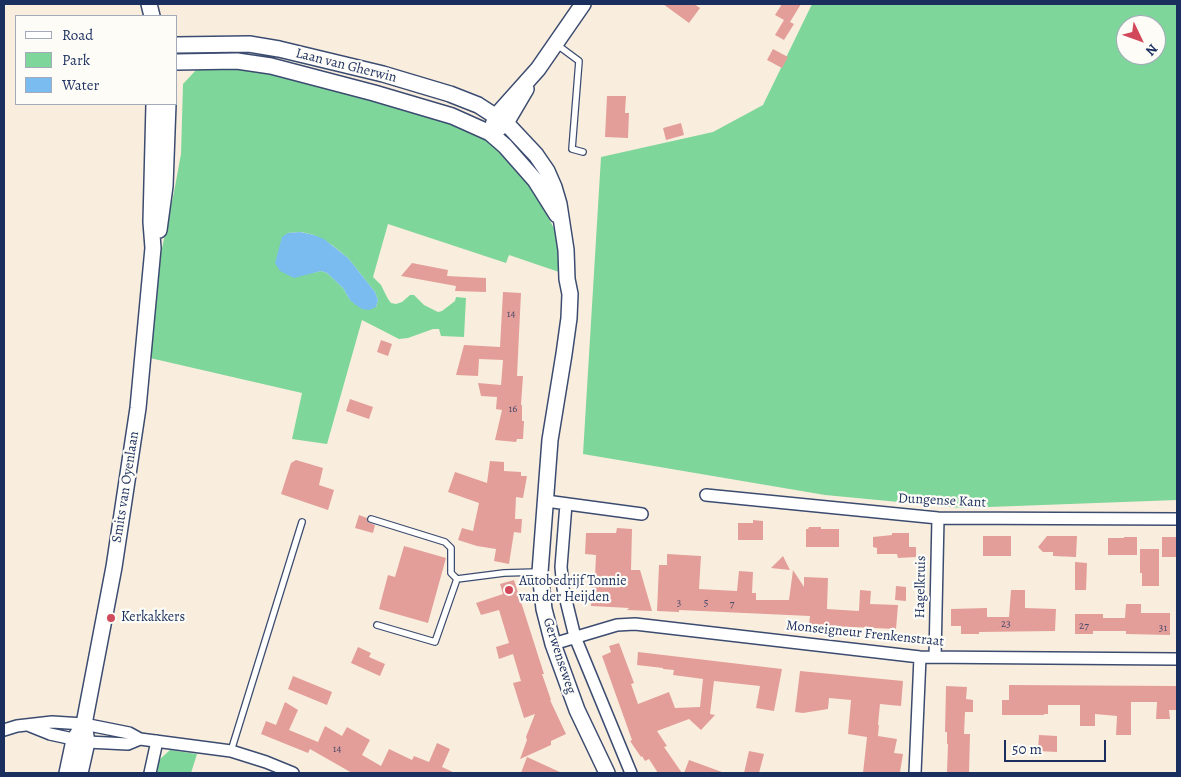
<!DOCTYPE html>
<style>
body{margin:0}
#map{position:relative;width:1181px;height:777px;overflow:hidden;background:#f9eedd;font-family:Alegreya,serif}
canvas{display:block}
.frame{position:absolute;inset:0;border:5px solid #1b2f5e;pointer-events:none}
.legend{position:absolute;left:15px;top:15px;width:162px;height:90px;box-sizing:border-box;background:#fdfcf7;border:1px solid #a3aaba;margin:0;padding:6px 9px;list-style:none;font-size:15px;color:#1b2f5e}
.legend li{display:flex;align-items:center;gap:10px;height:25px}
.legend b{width:25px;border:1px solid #a3aaba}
.north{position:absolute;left:1116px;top:15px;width:50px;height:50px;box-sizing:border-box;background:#fdfcf7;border:1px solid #a3aaba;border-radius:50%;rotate:132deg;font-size:14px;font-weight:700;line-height:20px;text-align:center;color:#1b2f5e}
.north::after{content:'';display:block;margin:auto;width:18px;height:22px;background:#d1495b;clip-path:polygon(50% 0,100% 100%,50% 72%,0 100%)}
.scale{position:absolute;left:1004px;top:740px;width:102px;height:22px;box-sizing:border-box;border:2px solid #1b2f5e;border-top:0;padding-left:6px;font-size:15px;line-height:18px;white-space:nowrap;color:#1b2f5e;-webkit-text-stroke:4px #fdfcf7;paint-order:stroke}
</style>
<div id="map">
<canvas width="1181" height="777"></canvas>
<div class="frame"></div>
<ul class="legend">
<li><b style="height:6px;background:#fff"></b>Road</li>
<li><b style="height:14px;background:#7fd69a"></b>Park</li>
<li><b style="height:14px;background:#7abcef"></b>Water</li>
</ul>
<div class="north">N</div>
<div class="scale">50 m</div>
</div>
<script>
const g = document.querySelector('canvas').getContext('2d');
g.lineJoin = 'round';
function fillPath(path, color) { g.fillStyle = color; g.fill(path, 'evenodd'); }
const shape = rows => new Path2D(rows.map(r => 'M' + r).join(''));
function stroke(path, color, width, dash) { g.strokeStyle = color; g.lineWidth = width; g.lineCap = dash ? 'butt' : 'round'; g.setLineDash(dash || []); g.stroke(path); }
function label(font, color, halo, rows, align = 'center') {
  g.font = font + ' Alegreya,serif'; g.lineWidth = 4.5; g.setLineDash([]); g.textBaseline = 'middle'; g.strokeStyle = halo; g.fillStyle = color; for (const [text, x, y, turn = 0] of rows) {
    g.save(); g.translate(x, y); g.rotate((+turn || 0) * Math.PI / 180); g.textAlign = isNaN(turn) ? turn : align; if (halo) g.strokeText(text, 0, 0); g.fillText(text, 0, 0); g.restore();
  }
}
fillPath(shape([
 [812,4,1177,4,1177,500,962,508,825,495,583,454,601,157,713,132,763,105],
 [1126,25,1156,25,1156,55,1126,55],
 [204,66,248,66,447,119,480,134,499,147,525,174,557,234,561,270,559,272,509,255,506,263,388,224,373,277,381,285,388,299,391,303,396,304,402,302,410,295,414,295,424,305,438,312,442,311,455,301,456,297,466,298,464,337,441,336,439,329,433,329,408,338,399,339,362,320,327,444,292,439,302,393,150,358,161,253,174,192,181,154,183,84,197,69],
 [301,232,314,235,332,245,348,258,375,292,378,300,376,307,350,300,343,288,327,273,321,271,312,273,288,233],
 [170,750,197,754,191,773,157,773,159,760]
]), '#7fd69a');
fillPath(shape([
 [300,232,314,235,324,239,348,258,375,292,378,300,376,307,369,310,362,309,356,305,350,300,343,288,327,273,321,271,294,278,280,271,275,263,282,237,288,233]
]), '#7abcef');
fillPath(shape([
 [663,4,694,4,700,8,689,23],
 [782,4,801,4,790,22,794,24,784,40,775,35,784,20,775,15],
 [773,49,788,57,782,68,767,60],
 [607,96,626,96,625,113,629,113,628,138,605,137],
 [681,123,684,135,666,140,663,128],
 [412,263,448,270,447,276,486,278,486,292,455,291,456,286,401,276],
 [503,292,521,293,517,376,523,376,521,405,522,405,522,421,524,421,523,439,517,439,516,442,495,440,502,410,496,409,497,397,481,396,478,383,501,385,503,360,479,359,478,376,456,375,464,345,500,347],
 [381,340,392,344,388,356,377,352],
 [350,399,373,407,369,419,346,411],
 [296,460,323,468,319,485,334,490,328,510,281,494,291,463],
 [490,461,504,462,504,471,521,472,521,476,527,476,523,498,516,497,515,519,522,519,521,533,514,532,509,564,494,561,496,549,477,546,458,540,462,528,473,531,479,503,448,492,455,472,487,483],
 [359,515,367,518,368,522,375,525,373,533,355,528],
 [753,520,763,521,763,540,738,540,738,523,753,523],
 [809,527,821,527,821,529,839,529,839,547,806,547,806,529,808,529],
 [617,528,632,529,631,570,640,570,652,611,627,610,629,608,591,606,592,576,595,576,596,555,585,554,586,533,616,533],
 [892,533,909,533,909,547,916,547,916,557,898,558,897,554,877,554,877,548,873,547,873,537,892,535],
 [983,536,1011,536,1011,556,983,556],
 [1047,536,1077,536,1076,557,1053,556,1053,552,1043,552,1038,547],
 [1124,537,1137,537,1137,555,1108,555,1108,538,1124,538],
 [1162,537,1177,537,1177,557,1162,557],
 [404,546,446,558,428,623,379,609,388,575,395,577],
 [1140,549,1159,549,1159,586,1142,586,1142,573,1140,573],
 [667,554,701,556,699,589,737,591,739,571,753,572,752,593,756,593,756,600,789,600,793,570,804,587,804,577,828,578,827,609,859,611,860,590,871,591,870,604,898,605,896,629,809,625,810,616,679,610,679,612,657,611,659,565,667,565],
 [783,556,790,570,771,568],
 [1075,562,1087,563,1086,590,1075,590],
 [514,580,544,674,542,674,551,700,550,700,566,734,551,741,551,745,520,759,527,740,526,737,535,714,524,718,513,683,521,681,513,654,499,659,496,647,509,643,499,610,481,615,476,603,503,594,500,584],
 [896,586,906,587,906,601,895,600],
 [1011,590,1025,590,1025,608,1056,609,1055,631,979,632,979,634,961,634,961,626,951,626,951,609,987,608,987,617,1009,617],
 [1126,604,1141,604,1141,613,1170,613,1170,635,1126,634,1126,631,1093,631,1093,634,1075,634,1075,614,1103,614,1103,618,1125,618],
 [619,643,634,683,631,684,638,704,669,692,675,708,700,707,703,679,673,675,674,670,663,669,663,668,637,665,638,652,782,669,774,711,756,708,760,686,714,681,710,714,715,715,701,730,689,719,657,731,667,746,664,747,682,773,658,773,649,759,645,761,642,756,641,757,630,741,632,740,602,656,611,652,609,646],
 [358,647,371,653,369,657,385,664,380,676,351,663],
 [800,671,903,681,901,706,880,704,878,725,879,725,878,736,897,739,894,753,903,754,900,772,863,773,867,737,848,734,851,700,829,698,828,709,803,713,795,712],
 [293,676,332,692,327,705,288,689],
 [1009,685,1177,686,1177,710,1169,710,1170,719,1156,719,1157,702,1131,702,1131,735,1116,735,1117,716,1095,714,1095,726,1080,726,1080,705,1048,705,1048,714,1044,714,1044,715,1002,715,1002,700,1009,700],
 [946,686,967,687,966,699,973,700,973,712,965,712,964,734,970,734,969,773,947,773,948,744,947,744,947,732,945,732],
 [285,702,298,710,289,730,318,742,325,726,342,736,347,727,370,740,362,755,381,766,389,749,412,760,414,756,429,762,437,743,450,749,442,767,455,773,352,773,310,749,308,753,261,734,266,721,276,725],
 [1039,735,1057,736,1057,752,1038,751],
 [749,751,764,754,759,773,744,773],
 [527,757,562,773,521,773],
 [689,760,722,772,721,773,684,773]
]), '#e39e99');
const lane = shape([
 [556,44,579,61,572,149,583,152],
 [371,519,445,542,451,548,451,573,457,579],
 [377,625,435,642,457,579,504,573,538,572],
 [231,751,302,522]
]);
const street = shape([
 [706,495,938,518,1177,519],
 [546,501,642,514],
 [566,504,561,567,563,588,575,637,631,773],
 [553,644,617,625,635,624,920,657,1177,659],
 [935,657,938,518],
 [30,726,50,734,87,742,128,744,140,739],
 [4,730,17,726,52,722,84,724,129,733,140,739,231,751,266,762,293,773],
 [150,773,157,741],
 [915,773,920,657]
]);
const secondary = shape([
 [149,4,152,16],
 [176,45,249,44,279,49,383,74,450,94,478,105,506,123,536,155,547,171,554,187,559,204,566,250,567,279,570,294,569,318,564,354,550,440,540,572,544,609,553,644,577,710,607,773],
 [176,62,237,61,271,66,374,93,452,116,490,133,505,146,535,180,557,215],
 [493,125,496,116,538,69,583,4],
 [498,129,506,123,526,89],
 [159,230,165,186,168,104],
 [67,773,74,740,84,724],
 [80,773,87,742,84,724,114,567,138,408,153,248,151,222,154,104]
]);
stroke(lane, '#3c4c71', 8);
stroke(street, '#3c4c71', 14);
stroke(secondary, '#3c4c71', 18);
stroke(lane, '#fff', 5.5);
stroke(street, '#fff', 11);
stroke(secondary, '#fff', 15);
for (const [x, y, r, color] of [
 [509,590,5,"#d1495b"],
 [111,618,5,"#d1495b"]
]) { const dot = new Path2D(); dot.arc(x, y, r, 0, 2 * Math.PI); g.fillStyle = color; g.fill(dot); stroke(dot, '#fdfcf7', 2); }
label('11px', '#4d4b6d', null, [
 ["14",511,314],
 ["16",513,409],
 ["3",679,603],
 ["5",706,603],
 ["7",732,604],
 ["23",1006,624],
 ["27",1084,626],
 ["31",1163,628],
 ["14",337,749]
]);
label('14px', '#1b2f5e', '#fdfcf7', [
 ["Laan van Gherwin",346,66,14],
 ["Smits van Oyenlaan",126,487,-81],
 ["Dungense Kant",942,501,3],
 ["Hagelkruis",921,587,-89],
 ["Monseigneur Frenkenstraat",865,634,6],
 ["Gerwenseweg",559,656,72]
]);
label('14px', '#1b2f5e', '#fdfcf7', [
 ["Autobedrijf Tonnie",519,582],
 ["van der Heijden",519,598],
 ["Kerkakkers",121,618]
], 'left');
</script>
